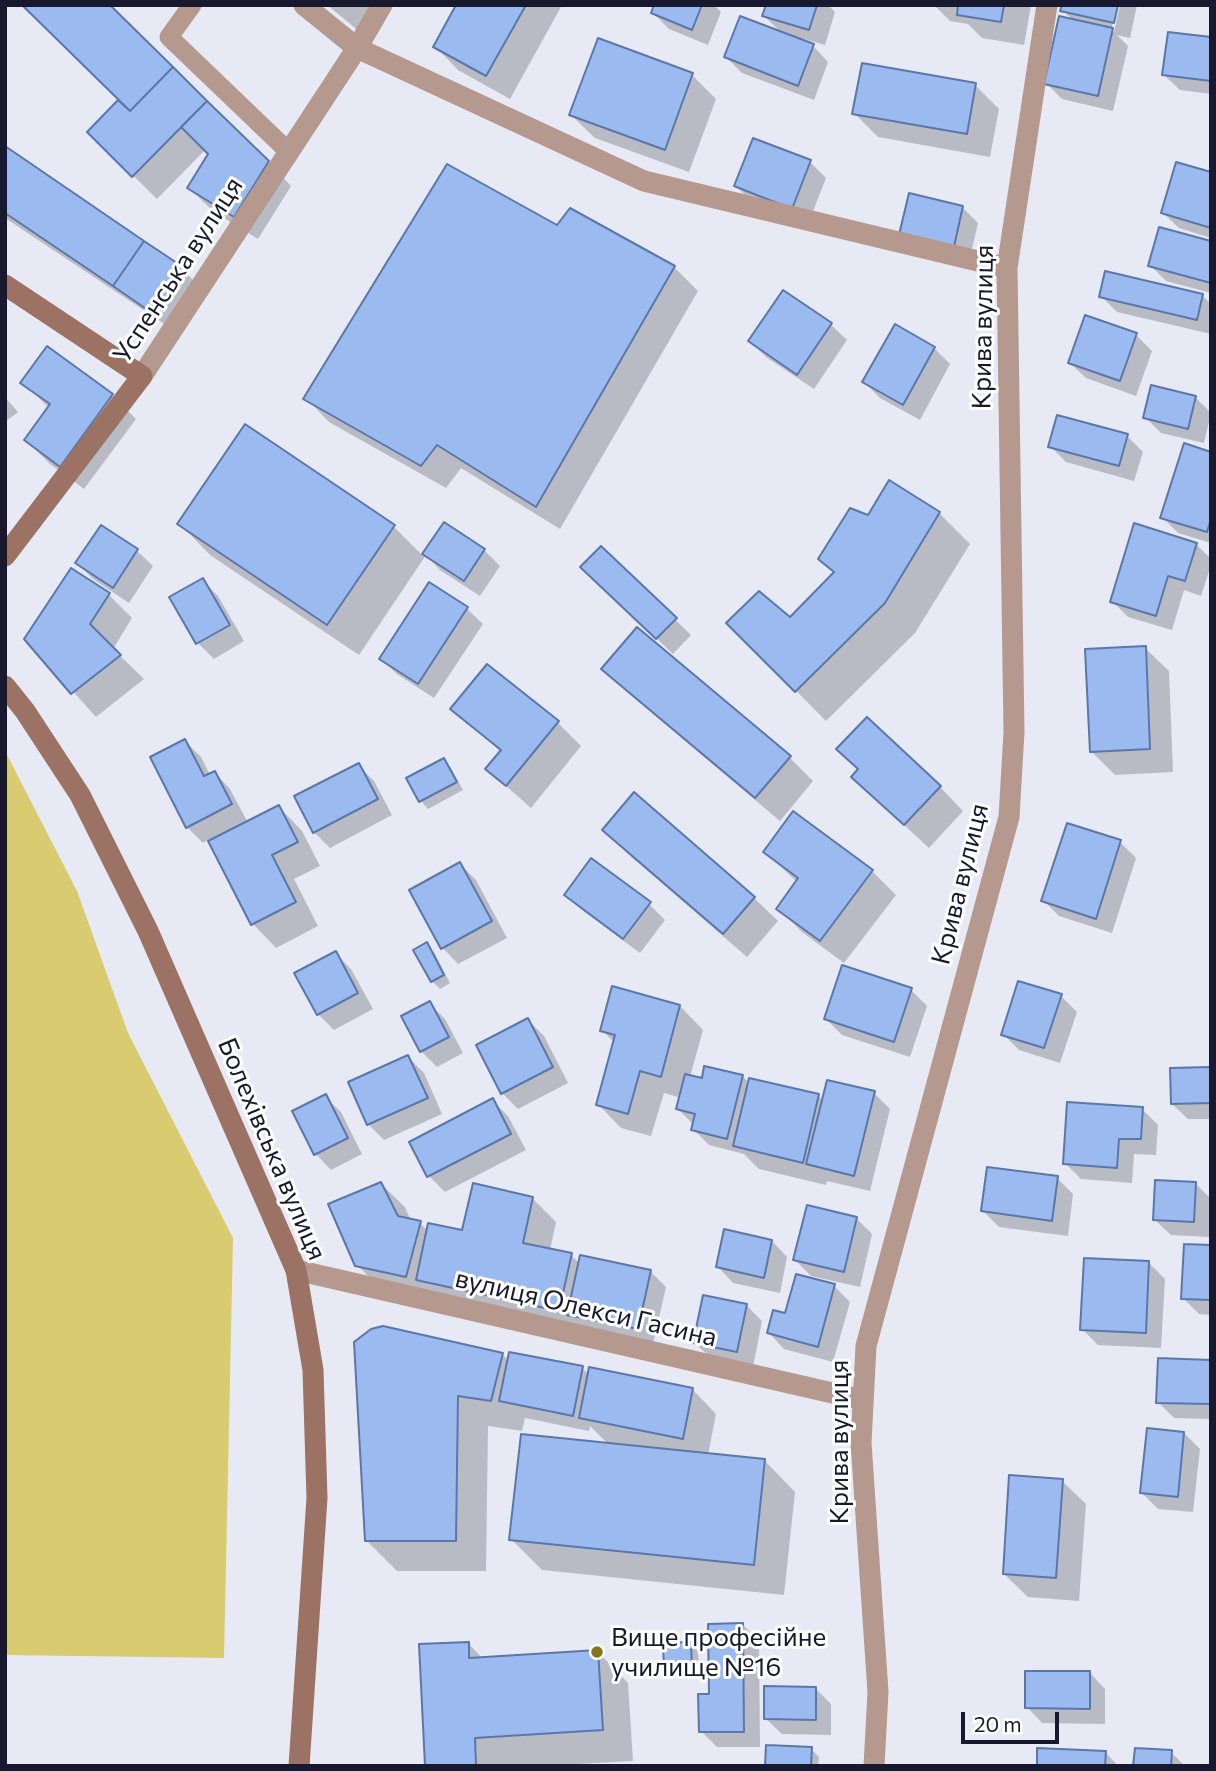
<!DOCTYPE html>
<meta charset="utf-8">
<style>
body{margin:0}
#map{position:relative;width:1216px;height:1771px;overflow:hidden;background:#e7e9f5;font-family:Commissioner,sans-serif}
canvas{display:block}
.frame{position:absolute;inset:0;border:7px solid #18192f;pointer-events:none}
.scale{position:absolute;left:961px;top:1712px;width:98px;height:32px;box-sizing:border-box;border:4px solid #18192f;border-top:0;padding-left:9px;font-size:21px;line-height:24px;white-space:nowrap;color:#18192f;-webkit-text-stroke:5px #fff;paint-order:stroke}
</style>
<div id="map">
<canvas width="1216" height="1771"></canvas>
<div class="frame"></div>
<div class="scale">20 m</div>
</div>
<script>
const g = document.querySelector('canvas').getContext('2d');
g.lineJoin = 'round';
function fillPath(path, color) { g.fillStyle = color; g.fill(path, 'evenodd'); }
const shape = rows => new Path2D(rows.map(r => 'M' + r).join(''));
function stroke(path, color, width, dash) { g.strokeStyle = color; g.lineWidth = width; g.lineCap = dash ? 'butt' : 'round'; g.setLineDash(dash || []); g.stroke(path); }
function label(font, color, halo, rows, align = 'center') {
  g.font = font + ' Commissioner,sans-serif'; g.lineWidth = 6; g.setLineDash([]); g.textBaseline = 'middle'; g.strokeStyle = halo; g.fillStyle = color; for (const [text, x, y, turn = 0] of rows) {
    g.save(); g.translate(x, y); g.rotate((+turn || 0) * Math.PI / 180); g.textAlign = isNaN(turn) ? turn : align; if (halo) g.strokeText(text, 0, 0); g.fillText(text, 0, 0); g.restore();
  }
}
fillPath(shape([
 [5,751,77,891,128,1033,233,1238,224,1658,5,1655]
]), '#d9cb6f');
fillPath(shape([
 [327,5,385,5,365,36],
 [458,5,562,5,510,99,458,70,435,46],
 [656,5,714,5,721,12,708,45,669,29,653,13],
 [768,5,828,5,835,12,825,45,794,36,793,38,813,46,828,62,814,100,742,73,726,57,783,34,764,16],
 [934,5,1031,5,1024,45,982,38,968,24,950,21],
 [1117,5,1111,31,1114,32,1120,5,1137,5,1130,38,1117,35,1128,46,1113,111,1062,99,1046,83,1074,21,1062,10],
 [1211,39,1211,94,1180,90,1164,75],
 [692,75,716,99,689,172,595,138,571,115],
 [975,85,999,109,990,157,878,137,854,113],
 [120,100,268,162,291,186,258,239,213,211,189,188,210,154,206,149,157,199,89,132],
 [754,140,810,162,826,178,808,224,752,202,736,186],
 [5,149,179,266,195,282,166,325,5,218],
 [1211,174,1211,238,1179,228,1163,213],
 [962,207,978,223,968,266,916,254],
 [558,227,674,267,698,291,560,529,461,468,446,488,329,422,306,398],
 [1211,242,1211,293,1166,281,1150,265],
 [783,293,831,325,847,340,814,389,766,357,750,341],
 [1101,296,1203,296,1211,304,1211,334,1117,312],
 [1136,335,1152,351,1136,396,1086,378,1070,363],
 [934,348,950,364,920,420,880,398,864,382],
 [23,382,112,395,136,419,84,489,50,464,26,440,49,408],
 [5,397,18,412,5,422],
 [1195,397,1211,413,1204,443,1161,433,1145,417],
 [1127,436,1143,452,1134,481,1066,462,1050,446],
 [1211,453,1211,543,1178,533,1162,517],
 [939,513,970,544,915,633,826,721,729,623,790,620,835,574,820,559,869,517],
 [180,524,394,527,423,556,444,524,484,550,500,566,480,596,440,570,426,555,359,655,210,555],
 [101,527,137,551,153,566,129,603,93,579,77,563],
 [1196,544,1211,559,1211,565,1201,596,1184,590,1172,630,1128,617,1112,601],
 [601,548,691,635,673,654,599,583],
 [202,580,218,596,244,641,214,659,198,643],
 [430,584,467,609,483,624,434,698,397,674,381,659],
 [108,594,132,618,113,649,144,679,96,717,26,639],
 [637,630,790,758,813,781,780,821,627,692,604,669],
 [1145,648,1169,671,1173,772,1115,775,1091,751],
 [453,709,558,723,581,746,531,808,487,769,501,752],
 [185,741,201,757,210,775,215,773,230,789,248,823,279,807,302,831,320,866,294,879,318,926,276,948,253,924,209,839,203,843,187,827],
 [443,760,451,768,463,790,428,809,421,801,409,779],
 [358,765,374,781,392,815,330,848,314,832],
 [940,787,963,811,929,848,877,800],
 [1068,825,1120,842,1136,858,1112,933,1059,916,1043,900],
 [604,830,754,898,778,921,747,957,628,854],
 [765,852,872,871,896,895,844,963,802,932,778,908,797,882],
 [460,864,476,880,507,938,458,964,443,948],
 [566,894,649,904,665,920,640,953,582,910],
 [427,945,434,952,450,983,440,989,432,981],
 [335,953,351,969,373,1009,334,1030,318,1014],
 [911,990,927,1006,910,1057,842,1035,826,1019],
 [1061,996,1077,1012,1060,1063,1019,1050,1003,1034],
 [429,1003,445,1019,463,1053,437,1067,421,1051],
 [680,1006,703,1030,690,1077,703,1080,742,1076,750,1084,818,1095,823,1101,874,1093,890,1109,870,1191,827,1181,826,1185,759,1169,744,1154,709,1145,693,1129,694,1125,678,1109,681,1098,664,1093,651,1136,621,1128,598,1104,615,1043,602,1030],
 [528,1020,544,1036,568,1083,518,1109,502,1093],
 [408,1057,424,1073,442,1114,384,1140,368,1124],
 [1211,1068,1211,1119,1188,1119,1172,1104],
 [325,1097,341,1112,362,1154,331,1170,316,1154],
 [492,1100,508,1116,526,1150,445,1192,429,1176],
 [1142,1109,1158,1125,1156,1155,1134,1154,1132,1183,1081,1179,1065,1163],
 [1057,1178,1073,1194,1068,1236,999,1227,983,1211],
 [1195,1183,1211,1199,1209,1237,1171,1235,1155,1220],
 [381,1184,405,1207,411,1221,420,1223,428,1231,464,1232,532,1198,556,1222,550,1250,571,1255,580,1264,650,1271,666,1287,653,1344,381,1289,357,1265],
 [856,1218,872,1234,860,1287,811,1276,795,1260],
 [772,1241,787,1257,780,1293,733,1283,718,1267],
 [1211,1247,1211,1315,1199,1314,1183,1298],
 [1149,1263,1165,1279,1161,1348,1098,1345,1082,1329],
 [834,1286,850,1302,833,1362,784,1349,769,1333,787,1316],
 [746,1305,762,1321,753,1367,711,1358,695,1343],
 [356,1343,502,1354,509,1361,582,1368,589,1375,693,1390,716,1414,708,1455,765,1461,795,1492,784,1595,542,1570,511,1539,609,1445,590,1426,589,1431,525,1418,522,1431,488,1426,486,1571,397,1571,367,1541],
 [1211,1362,1211,1419,1174,1418,1158,1402],
 [1184,1433,1200,1449,1193,1512,1158,1509,1142,1493],
 [1062,1481,1086,1504,1079,1601,1028,1597,1004,1574],
 [743,1625,759,1641,760,1747,717,1747,701,1731,710,1696],
 [468,1643,483,1659,598,1652,628,1683,633,1761,541,1766,427,1766],
 [691,1643,698,1651,699,1676,673,1677,666,1669],
 [1090,1673,1105,1689,1105,1724,1042,1723,1027,1707],
 [815,1688,831,1704,831,1735,782,1734,766,1719],
 [811,1749,819,1757,818,1766,767,1766],
 [1105,1752,1118,1766,1038,1766],
 [1171,1752,1185,1766,1135,1766]
]), '#0003');
const building = shape([
 [22,5,110,5,173,67,130,111,22,5],
 [456,5,526,5,486,76,433,47,456,5],
 [654,5,702,5,692,30,651,13,654,5],
 [766,5,817,5,809,30,762,16,766,5],
 [958,5,1004,5,1001,22,957,15,958,5],
 [1062,5,1118,5,1114,23,1060,11,1062,5],
 [740,16,814,44,798,86,724,57,740,16],
 [1059,16,1113,28,1098,96,1044,84,1059,16],
 [1168,32,1211,37,1211,81,1162,75,1168,32],
 [598,38,693,73,665,150,569,115,598,38],
 [862,63,976,83,967,134,852,114,862,63],
 [173,67,207,101,132,177,87,132,118,100,130,111,173,67],
 [207,101,269,161,234,217,187,188,208,154,181,127,207,101],
 [753,138,811,160,792,209,734,186,753,138],
 [5,146,144,241,113,286,5,213,5,146],
 [1176,162,1211,172,1211,228,1161,213,1176,162],
 [447,164,557,225,570,208,675,266,536,507,437,445,421,466,303,399,447,164],
 [909,193,963,206,953,251,898,239,909,193],
 [1159,227,1211,241,1211,283,1148,266,1159,227],
 [144,241,180,265,149,311,113,286,144,241],
 [1105,271,1203,294,1197,320,1099,297,1105,271],
 [783,290,832,323,797,375,748,341,783,290],
 [1085,315,1137,333,1120,381,1068,363,1085,315],
 [895,324,935,347,903,405,862,382,895,324],
 [47,346,113,394,60,467,24,440,50,404,20,383,47,346],
 [1151,385,1196,396,1188,429,1143,418,1151,385],
 [1057,415,1128,434,1119,466,1048,447,1057,415],
 [245,424,395,525,327,625,177,524,245,424],
 [1184,443,1211,452,1211,519,1207,532,1160,518,1184,443],
 [889,480,940,512,885,603,795,692,726,623,759,591,790,617,834,572,818,559,850,508,868,515,889,480],
 [444,522,485,549,464,581,422,554,444,522],
 [1134,523,1197,543,1185,581,1168,576,1156,616,1110,602,1134,523],
 [101,525,138,549,113,588,75,563,101,525],
 [601,546,677,618,656,639,580,567,601,546],
 [71,568,110,593,90,624,121,655,71,694,24,639,71,568],
 [203,578,230,625,196,644,169,597,203,578],
 [429,582,468,607,418,684,379,659,429,582],
 [637,627,791,756,755,798,601,669,637,627],
 [1146,646,1150,749,1090,752,1085,649,1146,646],
 [487,664,559,721,506,786,485,769,501,750,450,709,487,664],
 [867,717,941,786,904,825,851,777,858,769,836,749,867,717],
 [185,739,204,776,215,771,232,804,186,828,150,757,185,739],
 [444,758,457,782,419,802,406,778,444,758],
 [359,763,378,799,313,833,294,796,359,763],
 [634,792,755,897,723,934,602,830,634,792],
 [279,805,298,842,272,855,296,902,251,925,208,841,279,805],
 [793,811,873,870,820,941,776,909,798,878,763,852,793,811],
 [1067,823,1121,840,1096,919,1041,901,1067,823],
 [591,858,651,902,623,939,564,895,591,858],
 [460,862,492,921,441,949,409,890,460,862],
 [427,942,444,975,431,982,413,950,427,942],
 [336,951,358,993,317,1015,294,973,336,951],
 [842,965,912,988,894,1042,824,1019,842,965],
 [1018,981,1062,994,1044,1048,1001,1035,1018,981],
 [612,986,680,1005,661,1077,640,1071,628,1114,596,1105,615,1035,600,1031,612,986],
 [430,1001,449,1037,420,1052,401,1016,430,1001],
 [528,1018,553,1067,501,1094,476,1045,528,1018],
 [408,1055,428,1098,367,1125,348,1082,408,1055],
 [704,1066,743,1075,727,1139,691,1130,695,1114,676,1109,685,1074,702,1078,704,1066],
 [1211,1067,1211,1103,1171,1104,1170,1068,1211,1067],
 [749,1078,819,1094,803,1163,733,1146,749,1078],
 [827,1080,875,1091,854,1176,806,1164,827,1080],
 [326,1094,348,1138,314,1155,292,1111,326,1094],
 [493,1098,511,1134,427,1177,409,1142,493,1098],
 [1067,1102,1143,1107,1141,1139,1119,1139,1117,1168,1063,1164,1067,1102],
 [987,1167,1058,1176,1052,1221,981,1211,987,1167],
 [1155,1180,1196,1182,1194,1222,1153,1220,1155,1180],
 [381,1182,398,1216,421,1221,406,1277,355,1266,328,1204,381,1182],
 [473,1183,533,1197,523,1243,572,1253,559,1311,416,1280,428,1223,462,1230,473,1183],
 [807,1205,857,1217,844,1272,793,1260,807,1205],
 [724,1229,772,1240,764,1278,716,1267,724,1229],
 [1184,1244,1211,1245,1211,1300,1181,1299,1184,1244],
 [580,1255,651,1270,638,1329,567,1315,580,1255],
 [1084,1258,1149,1261,1146,1333,1080,1330,1084,1258],
 [796,1274,835,1284,818,1347,767,1333,773,1310,785,1313,796,1274],
 [703,1295,747,1304,737,1352,693,1343,703,1295],
 [383,1326,503,1353,491,1401,458,1396,456,1541,365,1541,354,1342,371,1329,383,1326],
 [509,1352,583,1366,573,1416,499,1401,509,1352],
 [1158,1358,1211,1360,1211,1404,1156,1403,1158,1358],
 [589,1367,693,1388,683,1439,579,1418,589,1367],
 [1147,1428,1184,1432,1178,1497,1140,1493,1147,1428],
 [521,1434,765,1459,754,1565,509,1540,521,1434],
 [1009,1475,1063,1479,1056,1578,1003,1574,1009,1475],
 [743,1623,744,1732,699,1732,698,1694,709,1694,708,1624,743,1623],
 [469,1642,469,1658,598,1650,603,1730,475,1738,476,1766,425,1766,419,1644,469,1642],
 [691,1642,692,1669,664,1670,663,1643,691,1642],
 [1025,1671,1090,1671,1090,1709,1025,1708,1025,1671],
 [764,1686,816,1687,816,1720,764,1719,764,1686],
 [766,1745,812,1747,811,1766,765,1766,766,1745],
 [1037,1748,1106,1751,1105,1766,1037,1766,1037,1748],
 [1135,1748,1172,1750,1171,1766,1133,1766,1135,1748]
]);
fillPath(building, '#9bbaf0');
stroke(building, '#5b77a9', 2);
stroke(shape([
 [192,5,169,37,289,152]
]), '#b6998e', 19);
stroke(shape([
 [304,5,357,48,644,181,1007,268],
 [142,376,357,48,382,5],
 [296,1270,863,1400],
 [874,1766,878,1692,861,1443,866,1346,1009,817,1014,732,1007,268,1047,5]
]), '#b6998e', 21);
stroke(shape([
 [5,285,142,376,5,556],
 [5,686,25,711,80,795,148,931,296,1270,313,1370,317,1498,299,1766]
]), '#9b7263', 21);
for (const [x, y, r, color] of [
 [597,1652,7,"#84771b"]
]) { const dot = new Path2D(); dot.arc(x, y, r, 0, 2 * Math.PI); g.fillStyle = color; g.fill(dot); stroke(dot, '#fff', 2.5); }
label('26px', '#18192f', '#fff', [
 ["Успенська вулиця",178,270,-57],
 ["Крива вулиця",983,327,-89],
 ["Крива вулиця",960,884,-76],
 ["Болехівська вулиця",272,1149,67],
 ["вулиця Олекси Гасина",586,1308,13],
 ["Крива вулиця",839,1442,-90]
]);
label('26px', '#18192f', '#fff', [
 ["Вище професійне",611,1637],
 ["училище №16",611,1667]
], 'left');
</script>
